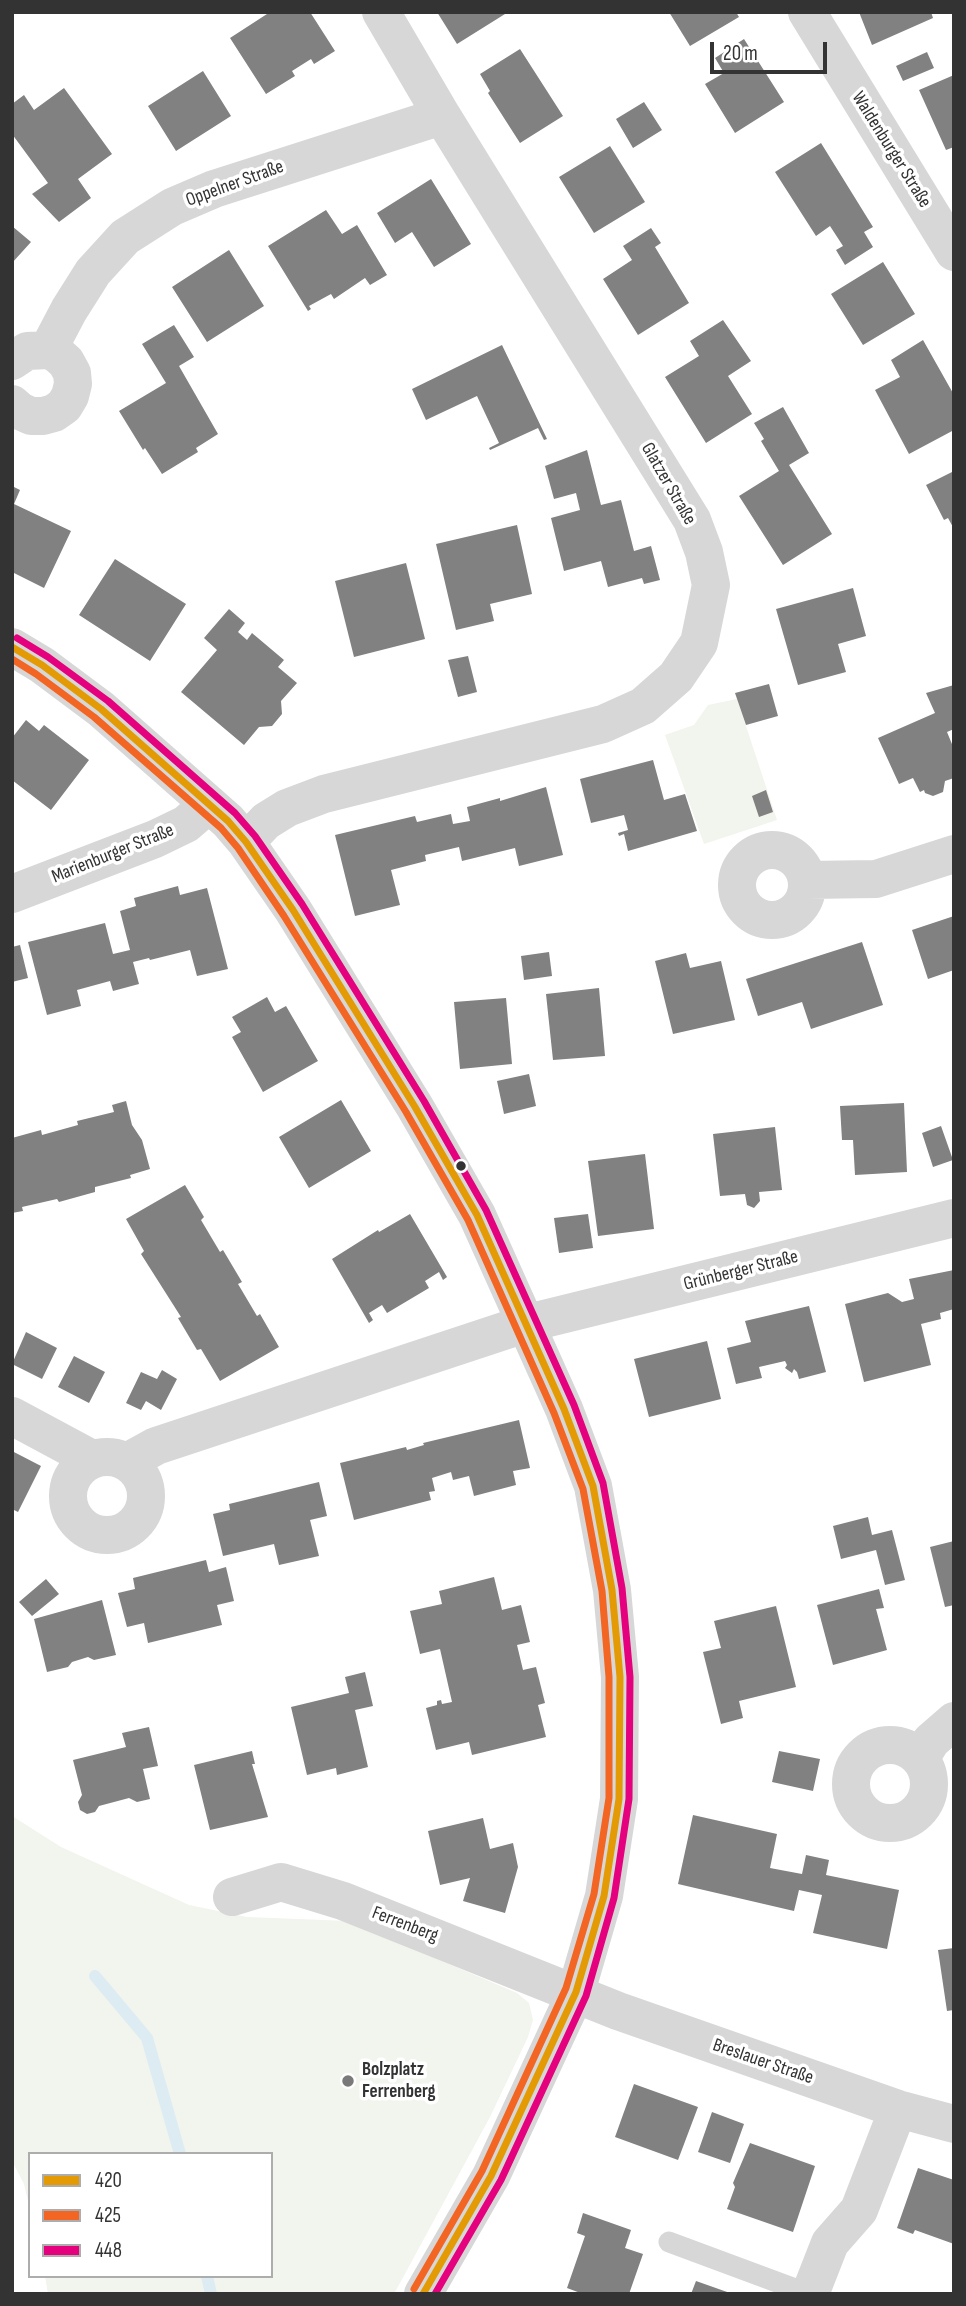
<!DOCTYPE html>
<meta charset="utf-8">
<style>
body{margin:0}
#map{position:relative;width:966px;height:2306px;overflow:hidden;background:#fff;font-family:"Sofia Sans Condensed",sans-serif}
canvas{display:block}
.frame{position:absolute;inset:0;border:14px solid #333;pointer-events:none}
.legend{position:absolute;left:28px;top:2152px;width:245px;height:126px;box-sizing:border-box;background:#fff;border:2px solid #adadad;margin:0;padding:9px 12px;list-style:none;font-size:21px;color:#333}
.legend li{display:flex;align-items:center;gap:14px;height:35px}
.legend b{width:35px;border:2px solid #adadad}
.scale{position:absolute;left:710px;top:42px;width:117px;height:32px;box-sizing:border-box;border:4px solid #333;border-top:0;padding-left:9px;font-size:21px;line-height:24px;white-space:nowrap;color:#333;-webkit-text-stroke:5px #fff;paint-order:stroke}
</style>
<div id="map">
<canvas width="966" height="2306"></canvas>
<div class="frame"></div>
<ul class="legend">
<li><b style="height:9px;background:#e39a05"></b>420</li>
<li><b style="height:9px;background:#f26522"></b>425</li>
<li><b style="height:9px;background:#e5007d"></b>448</li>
</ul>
<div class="scale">20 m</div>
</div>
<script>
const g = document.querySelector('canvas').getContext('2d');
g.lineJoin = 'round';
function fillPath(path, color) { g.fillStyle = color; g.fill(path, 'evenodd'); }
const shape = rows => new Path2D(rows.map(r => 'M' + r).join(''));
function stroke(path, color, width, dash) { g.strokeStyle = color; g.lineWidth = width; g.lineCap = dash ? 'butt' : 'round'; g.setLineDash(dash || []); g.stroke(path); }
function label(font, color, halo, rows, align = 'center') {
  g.font = font + ' "Sofia Sans Condensed",sans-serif'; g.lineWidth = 7; g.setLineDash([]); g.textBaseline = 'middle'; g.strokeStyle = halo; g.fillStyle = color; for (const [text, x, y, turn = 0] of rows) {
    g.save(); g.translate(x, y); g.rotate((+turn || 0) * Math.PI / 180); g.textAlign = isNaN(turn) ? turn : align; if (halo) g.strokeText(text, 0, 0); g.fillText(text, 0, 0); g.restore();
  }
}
fillPath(shape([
 [737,699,777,820,704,844,665,735,694,725,708,705],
 [12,1816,61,1847,189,1905,247,1917,348,1921,517,1993,529,2003,533,2020,528,2037,490,2117,394,2294,48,2294,45,2276,271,2276,271,2154,30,2154,30,2209,24,2184,12,2161]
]), '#f1f5ed');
stroke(shape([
 [95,1976,147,2038,180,2154],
 [207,2276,211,2294]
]), '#ddebf3', 12);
fillPath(shape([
 [266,12,310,12,335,51,314,64,311,59,292,71,295,76,266,94,230,38,267,14],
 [437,12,504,12,505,14,457,44],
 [669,12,736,12,739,17,690,46],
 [859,12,931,12,933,18,872,45],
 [744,39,784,102,735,133,705,84,724,73,715,58],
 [520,49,563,116,520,143,488,93,490,91,480,74],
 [927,52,934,68,903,81,896,66],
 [203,71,231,116,176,151,148,106],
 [954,75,954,147,946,150,919,90],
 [64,88,112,154,78,179,91,198,59,222,32,194,48,183,12,134,12,104,24,95,34,110],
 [644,102,662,130,633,148,616,119],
 [821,143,873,227,864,232,873,247,845,265,836,250,843,246,830,226,816,236,775,172],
 [610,146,645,202,594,233,559,177],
 [431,179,471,244,434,267,412,232,395,243,377,213],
 [326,210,342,234,357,225,387,275,370,285,365,278,334,299,331,294,309,306,311,309,308,311,268,246],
 [12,226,31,242,12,263],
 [651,228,661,243,655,247,689,303,638,335,603,279,632,260,623,246],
 [229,250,264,306,207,342,172,287],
 [883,262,915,314,863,345,831,294],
 [723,320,751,361,728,376,752,414,706,443,665,377,699,356,690,341],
 [174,325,194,357,179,366,218,434,196,448,198,452,162,474,145,448,143,450,119,411,166,383,142,344],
 [923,340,954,395,954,430,909,454,875,390,900,377,891,360],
 [502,345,547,439,544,440,538,428,490,450,489,448,499,443,477,396,426,420,412,389],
 [783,407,809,453,789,465,832,534,783,565,739,496,779,471,761,441,764,439,754,423],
 [587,450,601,505,621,500,634,551,651,546,660,580,644,584,642,578,608,587,601,561,564,571,551,518,580,510,576,493,554,499,545,466],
 [954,471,954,529,948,518,944,520,926,485],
 [12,486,20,490,14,504,71,531,44,588,12,572],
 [517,525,532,594,490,604,494,621,456,630,436,544],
 [115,559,186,604,150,661,79,615],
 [406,563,425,639,354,657,335,581],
 [853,588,866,636,838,644,846,672,798,685,776,609],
 [229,609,245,623,238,632,247,640,252,633,284,660,278,667,297,683,281,701,282,714,272,726,259,727,244,745,181,692,217,650,204,638],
 [468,656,477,692,458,697,448,660],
 [769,684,778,716,746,725,735,693],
 [954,685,954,729,947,732,954,749,954,778,945,781,943,792,933,796,925,793,924,790,920,792,913,778,899,784,878,738,935,713,926,693],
 [26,720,39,731,44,725,89,760,51,810,12,780,12,738],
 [653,760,664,800,685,794,697,831,628,851,624,834,619,836,618,833,628,830,624,815,591,823,580,779],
 [546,787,563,855,519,866,515,848,462,861,459,847,425,855,426,861,391,870,400,905,355,916,335,835,415,816,417,822,451,814,453,824,470,821,467,807,500,798,500,801],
 [766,790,773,812,759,817,752,796],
 [178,886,180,895,207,888,228,969,197,976,190,950,150,960,149,958,133,962,139,984,113,991,110,981,77,990,81,1006,47,1015,28,942,105,923,113,954,130,950,120,911,136,906,134,898],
 [954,916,954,970,928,979,912,930],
 [862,942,883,1005,811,1029,802,1002,758,1016,746,979],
 [20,945,28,978,12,982,12,947],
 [549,952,552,976,524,980,521,956],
 [686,953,690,968,721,961,735,1020,673,1034,655,961],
 [599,988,605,1056,553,1060,546,994],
 [267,997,275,1012,286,1006,318,1061,263,1092,232,1037,241,1032,232,1017],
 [506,998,512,1064,460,1069,454,1002],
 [529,1074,536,1106,504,1114,497,1081],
 [341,1100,371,1151,309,1188,279,1137],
 [126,1101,132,1125,142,1140,150,1169,130,1175,131,1178,95,1187,95,1192,59,1202,57,1199,22,1207,23,1211,12,1213,12,1138,41,1130,42,1135,78,1125,77,1121,114,1112,112,1105],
 [904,1103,907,1172,855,1175,853,1140,842,1140,840,1106],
 [941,1126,953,1160,933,1167,922,1133],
 [775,1127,782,1190,759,1192,760,1201,754,1208,747,1205,745,1194,720,1196,713,1134],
 [645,1154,654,1229,598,1236,588,1161],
 [185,1185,204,1217,201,1220,220,1252,223,1250,242,1282,238,1284,257,1316,260,1314,279,1347,220,1381,201,1349,197,1350,178,1318,181,1317,141,1254,144,1251,126,1219],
 [410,1214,447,1277,443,1280,439,1272,425,1281,429,1288,387,1313,382,1305,369,1313,373,1320,369,1323,332,1259,378,1230,379,1232],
 [588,1214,593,1248,559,1253,554,1218],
 [954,1270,954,1309,940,1313,941,1319,921,1324,931,1365,864,1382,845,1304,888,1293,902,1302,914,1299,909,1279],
 [809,1306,826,1372,799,1379,797,1372,794,1369,792,1373,785,1368,787,1365,785,1361,759,1367,762,1378,736,1384,727,1348,751,1342,745,1321],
 [26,1332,57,1348,42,1379,12,1364],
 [707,1341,721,1399,649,1417,634,1359],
 [74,1356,105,1372,89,1403,58,1387],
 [162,1370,177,1379,161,1410,146,1401,141,1410,126,1403,141,1372,157,1379],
 [519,1420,530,1468,513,1471,516,1485,474,1496,469,1476,453,1480,451,1472,432,1478,435,1491,429,1492,431,1500,354,1520,340,1463,406,1447,407,1450,424,1445,423,1443],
 [12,1451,41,1466,18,1512,12,1509],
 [319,1482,327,1516,310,1520,319,1556,279,1565,274,1544,223,1556,213,1514,230,1510,229,1504],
 [868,1517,872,1535,892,1530,905,1580,885,1585,876,1550,841,1559,833,1526],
 [954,1541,954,1605,945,1607,930,1547],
 [206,1560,209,1572,226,1567,234,1601,217,1605,222,1625,148,1643,144,1623,127,1627,118,1593,135,1589,133,1578],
 [494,1577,502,1610,521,1605,530,1642,517,1645,523,1670,536,1667,545,1703,538,1705,546,1737,472,1755,469,1742,436,1750,426,1708,437,1705,437,1701,441,1700,442,1704,452,1702,440,1649,420,1654,410,1611,442,1604,439,1591],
 [46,1579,59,1594,32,1616,19,1602],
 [879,1589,884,1608,876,1609,887,1650,833,1665,817,1605],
 [102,1600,116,1655,94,1660,88,1657,72,1662,68,1667,47,1672,34,1619],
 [776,1606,796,1687,739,1701,743,1718,721,1724,703,1652,721,1648,714,1621],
 [365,1672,373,1706,355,1710,368,1767,337,1775,336,1768,307,1775,291,1707,349,1693,345,1677],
 [149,1727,158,1766,143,1769,150,1799,137,1802,129,1798,99,1806,95,1812,87,1814,80,1810,78,1802,82,1795,73,1760,126,1747,122,1733],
 [252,1751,255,1764,252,1764,268,1817,210,1830,194,1765],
 [779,1751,820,1759,813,1791,772,1782],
 [693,1815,777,1834,770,1868,802,1874,806,1855,829,1860,826,1875,899,1890,887,1949,813,1933,822,1895,799,1890,794,1911,678,1884],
 [483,1818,490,1849,513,1843,518,1867,505,1913,463,1901,470,1878,440,1885,428,1831],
 [954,1948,954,2010,947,2011,938,1950],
 [634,2084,698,2107,678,2160,615,2137],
 [712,2112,744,2124,730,2163,698,2152],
 [750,2143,815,2166,793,2232,727,2209,735,2187,733,2183],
 [918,2168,954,2180,954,2244,915,2230,913,2234,897,2228],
 [583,2213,631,2230,625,2248,643,2254,629,2294,583,2294,567,2288,585,2236,577,2233],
 [696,2281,730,2293,730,2294,691,2294]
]), '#818181');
stroke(shape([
 [669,2242,809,2294]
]), '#d7d7d7', 21);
stroke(shape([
 [807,12,954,252],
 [48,350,69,310,93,272,125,237,172,207,214,189,442,116],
 [12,361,27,351,48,350,57,354,66,362,72,373,73,384,70,396,64,406,54,413,43,416,31,416,20,411,12,404],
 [12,647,42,665,101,709,228,821,246,842,293,910,415,1107,477,1215,564,1409,593,1486,612,1590,620,1677,619,1799,604,1896,576,1992,491,2176,423,2294],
 [246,842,266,821,287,808,324,794,603,724,643,706,676,677,699,643,711,585,704,552,692,520,442,116,381,12],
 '737 885a35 35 0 1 1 70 0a35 35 0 1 1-70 0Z',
 [807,880,876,879,954,854],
 [12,894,155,839,186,824,209,804],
 [12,1416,92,1459],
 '68 1496a39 39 0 1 1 78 0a39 39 0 1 1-78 0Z',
 [127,1462,156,1446,528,1323,954,1218],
 '851 1784a39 39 0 1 1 78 0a39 39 0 1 1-78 0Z',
 [920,1759,931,1741,954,1721],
 [232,1897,281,1882,343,1901,618,2011,898,2109,954,2124],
 [810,2294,830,2243,859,2210,898,2109]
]), '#d7d7d7', 38);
stroke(shape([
 [12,647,42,665,101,709,228,821,246,842,293,910,415,1107,477,1215,564,1409,593,1486,612,1590,620,1677,619,1799,604,1896,576,1992,491,2176,423,2294]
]), '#e39a05', 7);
stroke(shape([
 [12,659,36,674,94,717,221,828,238,848,284,916,406,1112,468,1220,554,1413,583,1489,602,1591,609,1677,609,1798,594,1894,566,1988,482,2171,414,2289]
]), '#f26522', 7);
stroke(shape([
 [17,638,48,657,108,701,235,813,255,836,302,904,424,1101,486,1210,574,1405,603,1483,622,1588,630,1677,629,1799,614,1898,586,1996,501,2180,435,2294]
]), '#e5007d', 7);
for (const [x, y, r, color] of [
 [461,1166,6,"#333"],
 [348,2081,7,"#7a7a7a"]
]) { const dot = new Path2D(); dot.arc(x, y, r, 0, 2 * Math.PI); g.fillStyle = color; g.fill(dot); stroke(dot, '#fff', 2.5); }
label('19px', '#333', '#fff', [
 ["Waldenburger Straße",891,150,58],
 ["Oppelner Straße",235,184,-20],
 ["Glatzer Straße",668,484,60],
 ["Marienburger Straße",113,854,-22],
 ["Grünberger Straße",741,1271,-14],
 ["Ferrenberg",405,1925,21],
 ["Breslauer Straße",763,2062,19]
]);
label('bold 19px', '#333', '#fff', [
 ["Bolzplatz",362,2070],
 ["Ferrenberg",362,2092]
], 'left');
</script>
